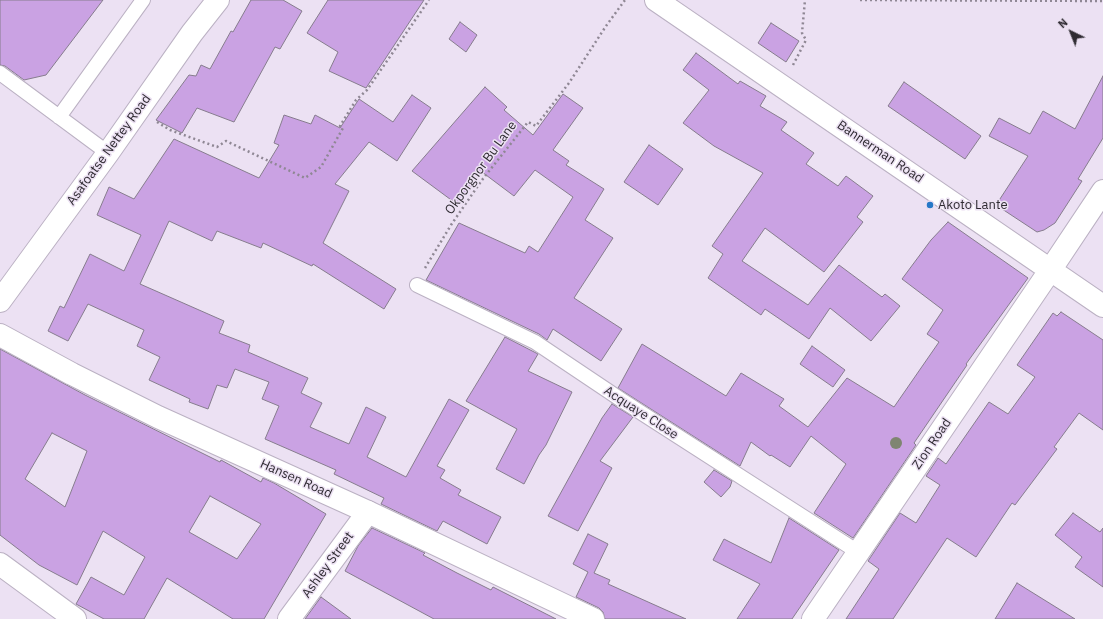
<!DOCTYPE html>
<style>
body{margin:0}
#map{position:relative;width:1103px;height:619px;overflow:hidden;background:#ece1f3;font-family:"IBM Plex Sans",sans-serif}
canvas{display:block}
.north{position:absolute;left:1051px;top:12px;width:40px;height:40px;-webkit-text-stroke:3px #ece1f3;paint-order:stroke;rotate:317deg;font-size:11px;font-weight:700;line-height:16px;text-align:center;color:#2f2b32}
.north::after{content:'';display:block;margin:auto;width:14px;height:18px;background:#2f2b32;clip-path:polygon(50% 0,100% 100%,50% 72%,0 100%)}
</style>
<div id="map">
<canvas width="1103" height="619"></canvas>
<div class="north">N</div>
</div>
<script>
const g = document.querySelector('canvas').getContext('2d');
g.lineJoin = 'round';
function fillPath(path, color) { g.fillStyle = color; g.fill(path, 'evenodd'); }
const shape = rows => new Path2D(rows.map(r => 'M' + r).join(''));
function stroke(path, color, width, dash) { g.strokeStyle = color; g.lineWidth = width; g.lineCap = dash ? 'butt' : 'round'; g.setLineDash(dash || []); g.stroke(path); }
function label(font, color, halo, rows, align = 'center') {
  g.font = font + ' "IBM Plex Sans",sans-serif'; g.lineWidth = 3; g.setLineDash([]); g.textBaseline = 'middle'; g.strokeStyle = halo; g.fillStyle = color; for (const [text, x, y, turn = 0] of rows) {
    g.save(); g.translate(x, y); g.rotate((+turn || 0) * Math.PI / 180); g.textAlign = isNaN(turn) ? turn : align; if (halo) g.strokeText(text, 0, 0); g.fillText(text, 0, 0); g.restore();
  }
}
const building = shape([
 [0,0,103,0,46,75,24,80,5,66,0,65,0,0],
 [251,0,283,0,302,11,280,49,275,47,234,122,197,108,182,133,156,120,189,75,196,76,201,65,210,69,231,31,233,32,251,0],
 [328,0,424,0,366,88,329,71,338,52,307,33,328,0],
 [460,22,477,35,466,52,449,39,460,22],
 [771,23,799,41,786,62,758,43,771,23],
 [696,53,738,84,740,81,766,96,760,106,787,122,781,130,814,153,806,164,838,186,846,176,873,196,857,217,863,222,824,272,765,228,742,261,808,305,839,265,882,297,885,294,900,306,871,341,830,308,809,339,765,309,761,315,708,278,723,254,712,246,763,173,714,146,683,123,709,90,683,70,696,53],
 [1103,76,1103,138,1078,179,1082,181,1055,223,1044,230,1037,232,996,205,1028,156,989,136,999,118,1030,134,1043,111,1075,129,1103,76],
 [904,82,981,136,965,159,888,106,904,82],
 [485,87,507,107,504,110,533,135,563,94,583,108,553,150,569,161,566,165,604,189,585,220,613,238,574,298,622,329,601,361,553,329,547,340,539,334,426,280,459,223,525,253,529,246,538,252,573,197,535,170,514,196,482,172,458,205,412,171,485,87],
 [412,95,431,108,397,161,369,142,335,184,349,191,323,243,396,289,384,309,313,264,312,266,263,243,261,248,217,231,212,241,169,221,140,284,224,321,219,333,250,345,248,352,308,378,301,393,322,403,310,427,349,444,366,407,386,417,367,457,406,477,449,399,469,410,437,466,445,470,440,478,461,490,458,495,501,517,487,544,443,521,437,531,381,504,384,498,334,474,336,470,265,439,279,406,262,399,269,382,235,369,227,388,217,385,208,409,189,402,190,399,149,380,160,357,137,346,144,330,88,304,68,341,48,331,60,306,64,308,90,254,124,271,141,235,97,215,109,187,134,199,174,139,259,178,279,145,274,143,284,115,311,124,315,115,340,128,359,99,393,122,412,95],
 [649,145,683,169,658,205,624,182,649,145],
 [948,222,1028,278,966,364,967,365,914,443,916,445,853,538,814,513,846,464,811,436,790,467,771,455,770,456,751,442,740,466,618,388,642,344,726,396,741,373,784,399,779,406,808,427,847,378,894,407,939,342,927,334,943,310,902,279,931,240,948,222],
 [1061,312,1103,340,1103,430,1079,413,1054,447,1057,449,1015,505,1012,503,976,557,947,538,893,619,846,619,879,569,868,561,900,513,916,523,940,485,926,476,938,458,946,464,989,402,1008,414,1035,377,1017,365,1053,313,1057,316,1061,312],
 [505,337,538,354,528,371,572,392,546,445,539,455,524,484,496,469,517,429,466,401,505,337],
 [812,346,845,370,833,387,800,364,812,346],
 [0,349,85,395,220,462,221,460,261,482,263,478,274,483,326,514,264,619,233,619,167,578,144,619,104,619,76,604,91,577,124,595,145,557,103,531,77,585,39,565,0,535,0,349],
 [52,433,87,451,65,507,25,479,52,433],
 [210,496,261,524,237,559,189,532,210,496],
 [612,404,633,417,600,461,612,468,578,531,548,516,602,418,612,404],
 [714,470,732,481,730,487,721,497,704,482,714,470],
 [1073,513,1100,532,1103,528,1103,587,1075,567,1082,557,1055,535,1073,513],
 [789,518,839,550,792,619,737,619,760,584,713,560,724,539,771,563,789,518],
 [372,528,425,553,423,555,457,573,491,590,493,587,556,619,434,619,345,571,358,546,372,528],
 [588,534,608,544,594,573,610,580,608,584,686,619,605,619,603,612,599,608,576,597,588,572,573,564,588,534],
 [1017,583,1075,619,995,619,1017,583],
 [321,597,351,619,305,619,321,597]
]);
fillPath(building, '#caa2e3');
stroke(building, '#867c8d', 1);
const lane = shape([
 [0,73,108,153],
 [59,117,143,0],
 [417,285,535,342,623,401,858,552]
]);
const street = shape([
 [0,564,75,619],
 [289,619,368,512]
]);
const secondary = shape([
 [656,0,1103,306],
 [0,335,72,374,158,417,368,512,593,619],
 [813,619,1051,269,1103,191]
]);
const primary = shape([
 [0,301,108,153,192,33,218,0]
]);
stroke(lane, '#bbb1c3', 16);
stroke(street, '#bbb1c3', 24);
stroke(secondary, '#bbb1c3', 24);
stroke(primary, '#bbb1c3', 24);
stroke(shape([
 [860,0,1103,1],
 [793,65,806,40,802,33,805,0],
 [157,122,170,130,217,147,226,141,305,178,321,167,343,128,340,126,356,100,367,90,429,0],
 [425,268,451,225,482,180,528,122,536,126,569,83,606,26,625,0]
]), '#8f8794', 2.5, [2, 3]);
stroke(lane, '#fff', 14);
stroke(street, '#fff', 22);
stroke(secondary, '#fff', 22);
stroke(primary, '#fff', 22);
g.fillStyle = '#7f8571';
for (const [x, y] of [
 [896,443]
]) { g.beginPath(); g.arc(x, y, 6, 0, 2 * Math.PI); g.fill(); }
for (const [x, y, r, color] of [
 [930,205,4,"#2678c7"]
]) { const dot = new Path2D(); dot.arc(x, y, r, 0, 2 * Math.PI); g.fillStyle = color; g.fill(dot); stroke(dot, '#ece1f3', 1.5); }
label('13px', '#2f2b32', '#ece1f3', [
 ["Asafoatse Nettey Road",109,150,-54],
 ["Bannerman Road",880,152,34],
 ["Okporgnor Bu Lane",481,168,-54],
 ["Acquaye Close",641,413,33],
 ["Zion Road",932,444,-56],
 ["Hansen Road",296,479,24],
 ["Ashley Street",328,565,-54]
]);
label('13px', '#2f2b32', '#ece1f3', [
 ["Akoto Lante",938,205]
], 'left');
</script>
